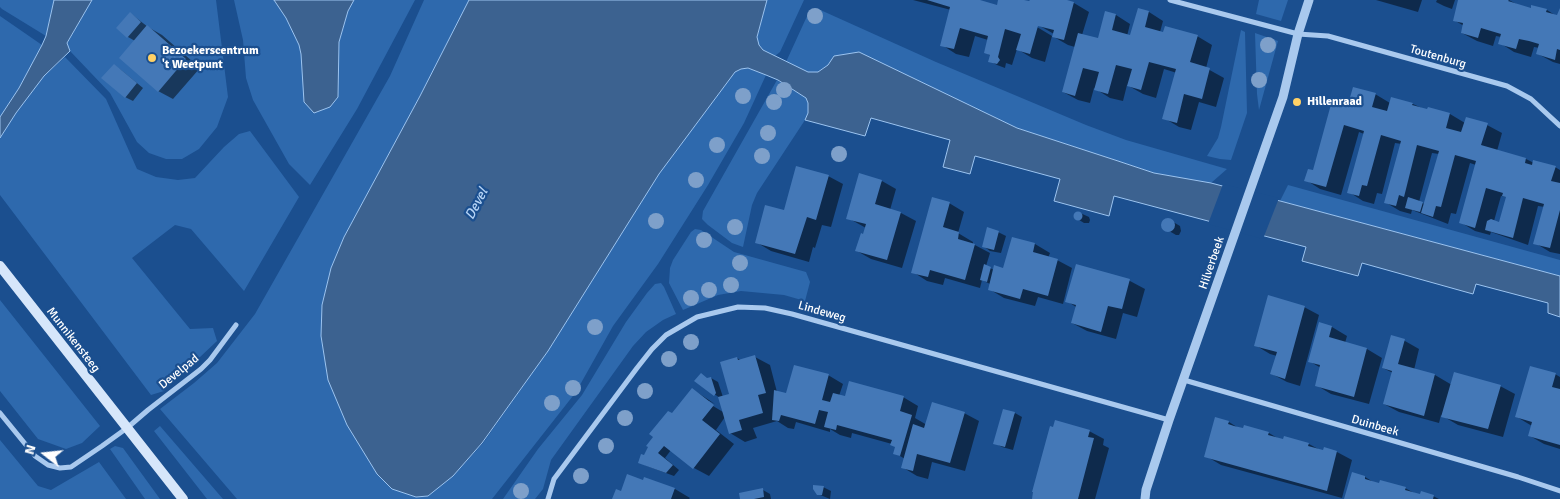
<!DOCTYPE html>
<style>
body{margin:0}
#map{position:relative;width:1560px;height:499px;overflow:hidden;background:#1b4f8f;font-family:Signika,sans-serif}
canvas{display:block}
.north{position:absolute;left:20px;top:429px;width:50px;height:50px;-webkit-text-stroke:4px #1b4f8f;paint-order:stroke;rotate:286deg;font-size:14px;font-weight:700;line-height:20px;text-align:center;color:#fff}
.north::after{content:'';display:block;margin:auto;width:18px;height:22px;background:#fff;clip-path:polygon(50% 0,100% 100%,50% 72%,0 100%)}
</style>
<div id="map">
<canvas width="1560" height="499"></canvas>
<div class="north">N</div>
</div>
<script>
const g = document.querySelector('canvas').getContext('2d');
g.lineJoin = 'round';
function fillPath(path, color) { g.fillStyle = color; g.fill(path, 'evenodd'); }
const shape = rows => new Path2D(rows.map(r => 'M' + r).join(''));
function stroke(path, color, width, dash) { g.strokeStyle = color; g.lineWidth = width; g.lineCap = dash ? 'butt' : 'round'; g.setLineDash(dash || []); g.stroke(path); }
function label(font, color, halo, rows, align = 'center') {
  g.font = font + ' Signika,sans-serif'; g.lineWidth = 4.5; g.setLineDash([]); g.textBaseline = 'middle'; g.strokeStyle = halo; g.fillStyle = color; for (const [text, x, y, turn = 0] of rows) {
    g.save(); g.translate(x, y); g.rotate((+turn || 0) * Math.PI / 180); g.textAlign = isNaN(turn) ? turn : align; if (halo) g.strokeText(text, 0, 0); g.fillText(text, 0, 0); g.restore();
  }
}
fillPath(shape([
 [0,0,54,0,46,36,2,9,0,7],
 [92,0,216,0,228,97,217,127,199,149,182,159,166,159,149,153,137,142,110,93,70,51,67,44],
 [234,0,274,0,286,18,299,45,301,54,338,97,339,42,348,11,354,0,415,0,357,109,310,185,289,164,253,100,246,78,243,40],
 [424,0,469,0,420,96,344,237,331,268,322,305,321,336,416,497,428,496,453,476,483,443,548,351,659,174,735,72,741,69,748,68,766,75,744,123,708,185,658,264,613,326,576,392,492,499,237,499,160,409,194,383,217,363,255,314,390,76],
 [767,0,804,0,780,52,775,56,763,50,759,45,757,38],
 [1259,0,1288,0,1281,21,1256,14],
 [816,8,936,62,1086,125,1126,140,1227,169,1211,183,1207,183,1154,173,1118,161,1017,128,859,53,834,56,828,65,818,73,808,72,786,62,808,14],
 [0,16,42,45,19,88,0,117],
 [1241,30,1245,32,1247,113,1231,160,1220,159,1207,156,1218,138,1221,127],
 [1255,33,1278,41,1259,110,1257,94],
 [65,57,106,99,137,169,156,177,178,180,195,178,224,147,239,134,250,131,299,197,244,291,191,229,175,225,132,258,190,329,213,328,217,341,164,391,151,395,0,195,0,138,16,113,44,76],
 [777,80,806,98,808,103,808,113,805,120,757,193,752,205,743,247,732,243,708,225,702,219,703,211],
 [1288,185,1560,260,1560,276,1280,201],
 [695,229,701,230,734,252,806,272,810,282,805,301,784,295,741,291,718,295,683,310,669,283,670,268,673,260,691,232],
 [661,283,664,287,676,314,663,320,646,332,633,346,551,460,543,489,535,499,503,499,538,449,582,395,626,322,647,293,655,284],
 [0,300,100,426,82,443,66,449,38,439,0,391],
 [160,426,223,499,207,499,154,431],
 [0,440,38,486,51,490,99,462,126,499,0,499],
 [115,446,123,448,160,499,145,499,110,449]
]), '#2e69ad');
const water = shape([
 [54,0,92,0,67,43,70,51,44,76,16,113,0,138,0,117,19,88,42,45,46,36,54,0],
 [274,0,354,0,348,11,339,42,338,97,330,107,314,113,304,102,301,54,299,45,286,18,274,0],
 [469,0,767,0,757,37,759,45,763,50,808,72,818,72,828,65,834,56,859,52,1017,128,1118,161,1154,173,1211,183,1284,202,1560,276,1560,317,1548,313,1548,303,1476,284,1473,294,1362,263,1358,276,1302,261,1306,247,1114,196,1109,216,1054,201,1060,179,975,156,970,174,943,167,950,140,871,118,865,136,805,120,808,113,808,103,806,98,778,80,766,75,748,68,741,69,735,72,659,174,548,351,482,443,453,476,428,496,416,497,392,489,377,474,347,425,328,380,321,336,322,305,331,268,344,237,420,96,469,0]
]);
fillPath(water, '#3c6290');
stroke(water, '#9cc4f0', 1);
fillPath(shape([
 [1223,184,1279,198,1263,239,1208,224]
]), '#1b4f8f');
fillPath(shape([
 [913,0,975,0,997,6,999,0,1019,0,1030,3,1031,0,1062,0,1074,3,1089,12,1082,35,1099,40,1106,12,1116,15,1130,24,1127,36,1131,37,1139,9,1149,12,1163,21,1160,32,1197,36,1212,45,1206,68,1224,78,1216,107,1199,102,1191,130,1179,127,1164,118,1177,73,1164,69,1156,98,1143,94,1127,85,1123,101,1110,98,1094,88,1090,103,1078,100,1063,92,1075,47,1068,45,1054,37,1054,34,1033,22,1032,24,1052,36,1045,62,1032,58,1017,49,1012,65,1006,63,1005,68,997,65,990,61,991,56,985,52,988,40,975,36,969,57,956,54,942,45,951,10],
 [1376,0,1422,0,1418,12],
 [1437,0,1455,0,1452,9,1444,6,1436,2],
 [1460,0,1509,0,1520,6,1531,9,1532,6,1547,10,1558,17,1560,11,1560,64,1553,62,1538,54,1540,48,1534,47,1531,57,1514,52,1500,43,1501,37,1496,36,1493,46,1477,41,1462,33,1464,26,1454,20],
 [130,13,148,27,162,35,200,68,173,99,158,91,135,41,128,37],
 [114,65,121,70,143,88,133,101,125,97],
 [1375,94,1390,103,1392,98,1413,104,1428,111,1429,109,1450,114,1465,123,1487,125,1502,133,1497,151,1526,159,1534,163,1555,167,1560,170,1560,254,1550,252,1535,243,1545,207,1538,206,1528,245,1491,232,1490,235,1475,231,1460,222,1476,165,1470,163,1456,214,1451,213,1448,224,1412,210,1411,214,1400,211,1385,202,1402,144,1395,143,1382,194,1377,193,1374,204,1363,201,1349,192,1364,134,1359,132,1341,195,1320,189,1306,180,1314,172,1350,102],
 [1432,153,1439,154,1425,204,1419,202],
 [1501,196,1507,197,1500,224,1494,221],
 [828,176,843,184,831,227,822,225,815,248,813,247,809,262,771,251,756,242,785,212],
 [882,181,896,189,890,210,901,213,916,221,902,268,871,259,857,251,864,235,866,228,848,218],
 [949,203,964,212,958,233,973,242,973,244,990,253,986,266,994,270,1004,269,1013,238,1035,244,1050,253,1048,258,1057,260,1072,268,1063,304,1038,297,1035,306,1004,298,989,289,990,284,982,280,980,288,945,278,943,285,927,281,913,272],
 [1078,212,1089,217,1090,220,1089,223,1084,223,1076,218,1075,216],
 [1168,219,1180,226,1181,231,1179,235,1176,235,1164,228,1162,224,1165,220],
 [998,232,1006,236,1001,253,990,251,983,246],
 [1077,266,1130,281,1145,289,1137,317,1123,313,1116,339,1087,331,1072,323,1076,307,1067,301],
 [1304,307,1319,315,1300,386,1287,382,1272,374,1277,356,1270,354,1255,345],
 [1320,324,1332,327,1347,336,1345,343,1367,349,1382,358,1369,404,1331,394,1316,385,1321,368,1309,361],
 [1392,337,1405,341,1419,349,1414,370,1435,375,1452,385,1500,386,1515,394,1503,437,1458,425,1441,415,1439,423,1399,412,1384,404,1393,373,1383,368],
 [755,357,770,365,777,392,787,395,828,375,843,384,839,396,903,397,918,406,915,418,927,425,964,413,979,421,965,471,932,462,928,479,917,476,902,467,905,459,895,453,896,447,892,444,852,433,851,438,840,435,830,429,830,432,796,422,794,429,788,428,777,421,753,428,757,438,745,442,730,433,725,417,716,430,734,444,709,476,694,468,671,450,665,458,679,470,674,476,647,466,639,462,645,457,672,415,692,389,715,404,709,401,708,403,723,412,720,398,696,381,711,378,718,382,723,397,731,394,737,358,742,361],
 [1555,374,1560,377,1560,449,1544,444,1530,436,1532,426,1517,417],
 [1015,413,1022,417,1013,450,1002,447,995,443],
 [1229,422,1240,429,1244,429,1245,426,1269,433,1279,439,1284,440,1285,437,1309,444,1320,450,1324,451,1325,448,1337,452,1352,460,1342,498,1221,465,1206,456],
 [1089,431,1104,439,1103,445,1109,448,1095,499,1033,499],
 [1365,477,1375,483,1405,488,1416,494,1433,496,1439,499,1346,499],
 [645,478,675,489,690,498,689,499,614,499,621,492,643,482],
 [823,487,831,491,830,499,818,494],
 [763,490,770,494,771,499,741,499]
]), '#0007');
fillPath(shape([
 [927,0,980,0,997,5,998,0,1024,0,1029,1,1030,0,1067,0,1074,2,1064,40,1052,37,1054,30,1038,26,1030,54,1016,50,1021,34,1005,29,998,57,1000,60,997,64,988,62,990,55,984,53,988,36,960,28,954,49,940,46,950,7],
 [1458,0,1509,0,1508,1,1531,8,1531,5,1547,9,1546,12,1557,15,1560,8,1560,50,1557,49,1555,60,1536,54,1539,44,1529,41,1519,39,1516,49,1498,44,1501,34,1481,28,1478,38,1461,33,1463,23,1453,21],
 [1138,8,1149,11,1145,27,1163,32,1165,26,1198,35,1190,62,1210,68,1202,99,1184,94,1177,123,1162,119,1176,69,1149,62,1141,90,1127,86,1132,69,1116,65,1108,94,1094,90,1099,72,1083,68,1075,96,1062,92,1078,33,1098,38,1105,11,1116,14,1112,30,1130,35],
 [130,12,141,22,127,38,116,28],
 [147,25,186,59,158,92,119,58],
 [114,64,137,83,125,98,101,78],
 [1353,87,1376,93,1372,107,1387,111,1391,97,1413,103,1412,105,1427,109,1428,107,1450,113,1446,128,1461,132,1466,117,1488,123,1481,145,1526,158,1525,163,1532,165,1533,160,1556,166,1551,181,1560,183,1560,210,1550,248,1533,244,1544,204,1523,198,1513,238,1485,230,1487,221,1491,219,1499,222,1506,197,1502,196,1503,193,1486,188,1475,228,1459,223,1476,161,1455,155,1441,207,1436,206,1433,217,1421,213,1439,151,1417,145,1404,197,1399,195,1396,206,1384,203,1401,141,1381,135,1367,186,1362,185,1359,196,1347,193,1364,131,1344,125,1326,187,1304,181,1308,169,1313,170,1333,97,1349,101],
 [796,166,829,175,816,220,807,217,795,254,755,243,765,205,784,210],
 [859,173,882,180,875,204,901,212,887,260,855,251,861,233,863,234,866,224,846,219],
 [932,197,950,202,943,227,959,232,958,239,975,244,965,280,930,270,928,277,911,273],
 [1408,197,1423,202,1420,212,1405,208],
 '1073.5 216a4.5 4.5 0 1 1 9 0a4.5 4.5 0 1 1-9 0Z',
 '1161 225a7 7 0 1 1 14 0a7 7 0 1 1-14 0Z',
 [987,227,999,231,994,250,982,247],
 [1012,237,1035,243,1033,252,1058,259,1048,296,1023,289,1020,299,988,290,994,265,1003,268],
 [984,264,991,267,987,282,980,280],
 [1076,264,1130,279,1122,309,1108,306,1101,332,1071,323,1076,305,1065,302],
 [1268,295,1305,306,1285,379,1270,374,1277,352,1254,346],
 [1319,322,1332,326,1329,337,1367,348,1354,397,1315,386,1320,365,1308,362],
 [1391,335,1405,339,1398,364,1435,374,1424,416,1383,404,1392,371,1382,368],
 [755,355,766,393,758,395,763,413,739,420,742,430,729,434,718,397,729,394,720,362,737,357,738,360],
 [794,365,829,374,822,400,830,402,833,393,845,396,849,381,904,396,900,411,912,415,900,456,893,454,895,447,890,445,892,440,837,425,836,430,824,427,828,412,819,410,815,424,781,415,779,421,772,420,774,390,786,393],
 [1530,366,1556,373,1552,387,1560,389,1560,445,1528,436,1532,422,1515,417],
 [1454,372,1501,385,1488,429,1441,417],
 [701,373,707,378,711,377,716,393,714,396,694,381],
 [692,388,714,405,702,420,720,434,693,469,664,446,658,453,673,465,666,473,638,463,641,454,644,455,648,447,646,446,653,437,649,434,668,411,672,413],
 [932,402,965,412,950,463,917,454,913,471,901,468,913,424,924,428],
 [1003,409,1015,412,1005,447,993,444],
 [1215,417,1229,421,1228,424,1234,426,1243,428,1244,425,1269,432,1268,435,1283,439,1284,436,1309,443,1308,446,1323,450,1324,447,1337,451,1327,491,1204,457],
 [1055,420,1090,430,1088,437,1094,438,1078,499,1032,499,1033,492,1032,492,1050,426,1053,427],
 [1352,472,1365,476,1365,479,1379,483,1380,480,1406,487,1405,490,1420,494,1421,491,1434,495,1433,499,1344,499],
 [627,474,643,480,644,477,675,488,671,499,612,499,616,489,621,491],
 [813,485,824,486,822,495,817,495,813,489],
 [763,488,764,497,754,499,740,499,739,493]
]), '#4478b7');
stroke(shape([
 [1170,0,1298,34,1328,36,1507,86,1531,99,1560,126],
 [1184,380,1518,477,1560,491],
 [0,413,35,456,48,465,60,468,71,467,102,446,127,428,148,410,201,369,210,360,236,325],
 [548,499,554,479,637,368,652,349,666,335,697,317,738,307,765,308,792,314,1169,420]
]), '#a9c9ee', 5);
stroke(shape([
 [1145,499,1146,490,1169,420,1283,97,1298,34,1309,0]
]), '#a9c9ee', 9);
stroke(shape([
 [0,266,183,499]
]), '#d6e6fa', 10);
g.fillStyle = '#7ea0ca';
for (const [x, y] of [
 [815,16],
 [1268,45],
 [1259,80],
 [784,90],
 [743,96],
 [774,102],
 [768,133],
 [717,145],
 [839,154],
 [762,156],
 [696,180],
 [656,221],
 [735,227],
 [704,240],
 [740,263],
 [731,285],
 [709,290],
 [691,298],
 [595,327],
 [691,342],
 [669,359],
 [573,388],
 [645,391],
 [552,403],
 [625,418],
 [606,446],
 [581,476],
 [521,491]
]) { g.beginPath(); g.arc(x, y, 8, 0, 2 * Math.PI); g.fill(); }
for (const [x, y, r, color] of [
 [152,58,5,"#ffd166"],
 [1297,102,5,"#ffd166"]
]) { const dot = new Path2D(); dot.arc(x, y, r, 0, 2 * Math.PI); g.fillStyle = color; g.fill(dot); stroke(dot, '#1b4f8f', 2); }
label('bold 12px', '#fff', '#1b4f8f', [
 ["Bezoekerscentrum",162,51],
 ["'t Weetpunt",162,65],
 ["Hillenraad",1307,102]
], 'left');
label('12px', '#fff', '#1b4f8f', [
 ["Toutenburg",1438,57,16],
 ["Hilverbeek",1212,263,-71],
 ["Lindeweg",822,312,16],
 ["Munnikensteeg",73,340,52],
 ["Develpad",179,372,-39],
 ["Duinbeek",1375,426,16]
]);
label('italic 14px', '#b5d3f5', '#1b4f8f', [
 ["Devel",477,204,-62]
]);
</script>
